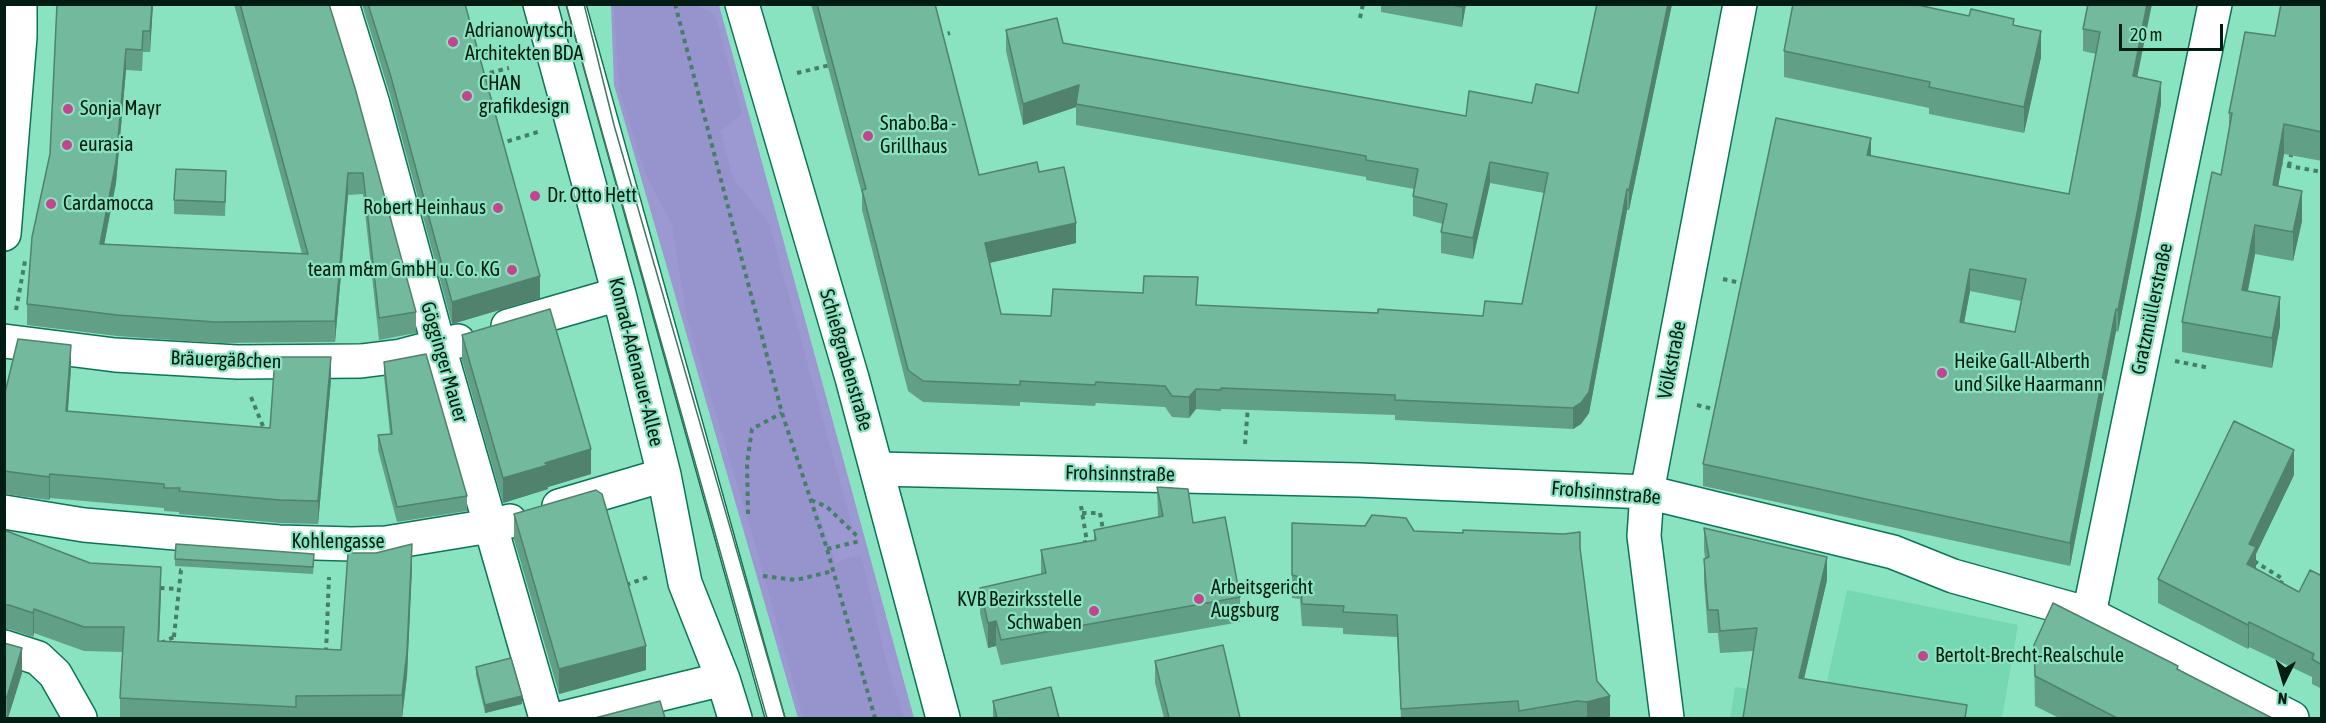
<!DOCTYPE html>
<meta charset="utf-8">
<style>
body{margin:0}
#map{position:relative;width:2326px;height:723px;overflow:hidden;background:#8ae3c0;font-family:"Asap Condensed",sans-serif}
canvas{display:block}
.frame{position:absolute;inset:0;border:6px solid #011c12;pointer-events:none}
.north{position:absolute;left:2254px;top:651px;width:60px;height:60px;-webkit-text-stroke:4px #8ae3c0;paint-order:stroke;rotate:185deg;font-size:16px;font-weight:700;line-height:24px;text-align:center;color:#011c12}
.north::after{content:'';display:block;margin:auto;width:21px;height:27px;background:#011c12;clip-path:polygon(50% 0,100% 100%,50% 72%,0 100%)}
.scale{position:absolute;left:2119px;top:24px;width:104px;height:27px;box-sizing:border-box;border:3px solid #011c12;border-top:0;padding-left:8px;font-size:18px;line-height:21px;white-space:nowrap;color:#011c12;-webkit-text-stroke:4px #8ae3c0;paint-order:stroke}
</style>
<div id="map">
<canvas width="2326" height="723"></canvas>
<div class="frame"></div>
<div class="north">N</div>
<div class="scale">20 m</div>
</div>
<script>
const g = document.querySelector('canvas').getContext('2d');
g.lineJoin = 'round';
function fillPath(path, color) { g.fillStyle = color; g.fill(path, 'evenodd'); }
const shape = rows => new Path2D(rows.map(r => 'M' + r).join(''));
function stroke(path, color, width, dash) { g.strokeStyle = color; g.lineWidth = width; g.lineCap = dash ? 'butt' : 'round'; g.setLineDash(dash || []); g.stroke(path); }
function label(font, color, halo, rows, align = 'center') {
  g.font = font + ' "Asap Condensed",sans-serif'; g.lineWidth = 4.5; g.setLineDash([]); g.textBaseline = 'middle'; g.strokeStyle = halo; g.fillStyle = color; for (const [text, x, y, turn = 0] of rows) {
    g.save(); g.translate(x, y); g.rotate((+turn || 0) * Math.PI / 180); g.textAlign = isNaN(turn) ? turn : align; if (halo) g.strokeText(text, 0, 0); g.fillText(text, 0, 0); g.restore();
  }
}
fillPath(shape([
 [1847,590,2018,625,2002,718,1730,718,1735,687,1823,700]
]), '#75d8b3');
fillPath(shape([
 [611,5,719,5,914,718,798,718,614,85]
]), '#9c98d2');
fillPath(shape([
 [614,5,697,5,715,15,742,114,720,131,733,178,769,223,854,533,827,507,815,503,835,562,861,555,887,664,904,718,803,718,754,540,687,318,672,225,646,175,619,89]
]), '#9793cd');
const lane = shape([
 [576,4,775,718]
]);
const street = shape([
 [342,4,373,104,439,347,546,718],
 [540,4,619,294,664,475,685,583,723,679,735,718],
 [4,234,20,37,20,4],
 [508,326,619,294],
 [4,341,115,355,237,362,361,361,401,356,458,341],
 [877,469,1359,480,1647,492,1893,552,1953,576,2089,614,2292,718],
 [559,506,664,475],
 [4,512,84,525,279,542,352,544,386,543,490,526,510,521],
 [2089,614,2215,4],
 [4,647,38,658,55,674,80,718],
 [563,718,723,679],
 [1667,718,1644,536,1647,492,1740,4]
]);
const secondary = shape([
 [742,4,852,378,943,718]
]);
stroke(lane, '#0a7557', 21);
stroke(street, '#0a7557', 36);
stroke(secondary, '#0a7557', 36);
stroke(shape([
 [675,4,782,413,827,549,875,718],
 [1360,18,1363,4],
 [939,36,950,33],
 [475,54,504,48],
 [797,73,830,65],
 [481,75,509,68],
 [499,144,541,131],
 [2278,164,2322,172],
 [2289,166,2291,155],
 [1723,279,1745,284],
 [16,310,25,261],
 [2175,361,2210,368],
 [251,397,265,431],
 [1697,405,1717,410],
 [1245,444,1248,406],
 [811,500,827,507,857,536],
 [1081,506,1087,542,1082,543],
 [1082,513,1100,513,1103,530],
 [748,514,747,463,752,429,782,413],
 [827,549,860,541],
 [2254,561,2283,579,2280,585],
 [763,576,796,580,833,571],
 [626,585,648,577],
 [160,588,178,589],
 [161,643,174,637],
 [173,646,181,570,184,570],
 [326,652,329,577]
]), '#457f68', 4, [4.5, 4.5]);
stroke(lane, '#fff', 18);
stroke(street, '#fff', 33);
stroke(secondary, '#fff', 33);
stroke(shape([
 [566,4,767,718],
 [584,4,614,125,785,718]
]), '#407762', 1.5);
fillPath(shape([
 [153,4,150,52,143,52,142,71,126,70,116,183,104,244,302,254,234,4,329,4,416,312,416,333,379,340,363,194,348,195,335,342,215,343,117,336,27,325,27,304,50,154],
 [362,4,465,4,540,298,452,324,391,98],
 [811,4,935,4,979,175,1039,172,1076,243,989,263,1001,314,1051,316,1197,306,1378,313,1483,316,1522,304,1544,193,1490,183,1473,259,1441,253,1441,232,1443,224,1413,216,1413,196,1414,189,1366,180,1366,177,1076,125,1076,107,1023,125,1006,51,1006,30,1063,43,1466,116,1532,103,1578,93,1672,4,1629,210,1627,210,1589,413,1581,424,1573,429,1395,420,1395,415,1221,409,1221,411,1196,409,1189,418,1172,417,1165,407,1096,403,1095,406,1020,402,1020,406,923,402,908,391,862,210,862,194],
 [1381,4,1466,4,1462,27,1381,12],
 [2088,4,2137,77,2161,104,2138,230,2118,332,2116,331,2070,566,1703,486,1703,464,1871,156,2069,194,2096,54,2083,51,2083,29],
 [1970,291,2021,301,2015,332,1964,323],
 [2322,4,2322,161,2284,154,2278,186,2302,221,2293,261,2255,254,2248,291,2280,326,2272,368,2182,352,2182,322,2221,175,2229,128,2229,113,2275,36],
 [2014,25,2041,57,2024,133,1929,114,1929,108,1784,77,1784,51],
 [226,186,225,216,174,214,174,200],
 [462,335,591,474,548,487,548,489,503,503,462,360],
 [384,362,467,496,467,511,397,522,378,450,378,435,390,434,384,377],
 [71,368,68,411,270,428,331,380,318,524,280,523,179,514,179,512,164,511,164,508,50,498,49,500,4,494,4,397],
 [2294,475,2256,554,2256,569,2299,592,2322,576,2322,689,2312,684,2312,677,2249,647,2248,649,2158,603,2158,579],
 [1157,487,1193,523,1240,597,1240,622,1001,665,996,646,988,648,980,613,980,588,1041,574,1041,550,1094,541,1094,530,1158,517],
 [514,514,646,670,559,694,514,539],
 [1292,523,1414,531,1580,548,1597,681,1610,718,1401,718,1397,637,1343,634,1343,628,1302,626,1300,599,1292,598],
 [1704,528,1827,580,1804,679,1967,718,1743,718,1753,651,1720,653,1718,633,1708,633,1704,582,1704,559,1705,558,1704,550],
 [4,530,161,592,159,641,341,650,412,568,407,676,402,718,120,718,120,698,123,652,84,651,34,633,33,637,9,629,4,629],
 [175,559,314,562,313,574,175,566],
 [4,643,22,673,8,718,4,718],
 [2034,645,2178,670,2272,718,2059,718,2035,706],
 [1155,661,1240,718,1164,718,1155,683],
 [476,667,522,704,485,713,476,675],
 [993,701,1059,718,993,718]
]), '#629f87');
fillPath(shape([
 [152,4,153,4,150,52,150,31],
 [1462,4,1466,4,1462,27],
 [1668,4,1672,4,1629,210,1629,190],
 [2147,4,2152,4,2133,98,2133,76],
 [2041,31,2041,57,2024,133,2024,107],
 [126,49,126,70,116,183,100,266,100,244],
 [2161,82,2161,104,2138,230,2118,332,2118,310],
 [1079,85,1076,107,1023,125,1023,104],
 [2284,124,2284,154,2273,215,2273,185],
 [1871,138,1871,160,1867,155],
 [1490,162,1490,183,1473,259,1473,238],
 [348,173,348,195,335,342,335,321],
 [1627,189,1627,210,1589,413,1581,424,1573,429,1573,408],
 [2302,191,2302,221,2293,261,2293,232],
 [1076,223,1076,243,985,264,985,243],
 [2255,225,2255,254,2242,319,2242,290],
 [1970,269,1970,291,1960,344,1960,322],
 [540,276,540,298,452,324,452,302],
 [2280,297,2280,326,2272,368,2272,338],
 [2116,309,2116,331,2070,566,2070,543],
 [71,345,71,368,66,434,66,411],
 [331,357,331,380,318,524,318,501],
 [1196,389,1196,409,1189,418,1189,397],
 [591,449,591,474,548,487,548,489,503,503,503,478,545,463],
 [2294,450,2294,475,2256,554,2256,571,2247,564,2249,544],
 [50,474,50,498,49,500,49,477],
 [412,544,412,568,407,676,402,718,402,695],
 [1827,557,1827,580,1799,700,1799,678],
 [161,567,161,592,158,666,158,641],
 [34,609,34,633,33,637,33,613],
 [996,621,996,646,988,648,988,623],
 [2249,622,2249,647,2248,649,2248,625],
 [646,646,646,670,559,694,559,669],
 [22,648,22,673,8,718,7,718,7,697],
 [522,696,522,704,485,713,485,705],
 [1610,696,1610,718,1587,718,1587,702]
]), '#50826e');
const building = shape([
 [57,4,152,4,150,31,143,31,142,50,126,49,116,162,100,244,308,254,240,4,329,4,355,88,416,312,379,318,363,173,348,173,335,321,215,322,117,315,27,304,32,237,50,154,57,4],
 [368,4,465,4,540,276,452,302,391,77,368,4],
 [817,4,935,4,979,175,1037,162,1039,172,1064,167,1076,223,985,243,1001,314,1051,316,1053,289,1143,293,1144,276,1198,277,1196,305,1378,313,1378,309,1483,316,1485,301,1522,304,1548,173,1490,162,1473,238,1441,232,1447,204,1413,196,1418,169,1366,160,1366,156,1076,104,1079,85,1023,104,1006,30,1057,18,1063,43,1466,116,1469,91,1532,103,1536,84,1578,93,1597,4,1668,4,1629,190,1627,189,1589,392,1581,403,1573,408,1395,400,1395,395,1221,388,1221,390,1196,389,1189,397,1172,396,1165,386,1096,382,1095,385,1020,381,1020,385,923,381,908,370,862,190,866,189,817,4],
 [1446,4,1462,4,1462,7,1446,4],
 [1793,4,1913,4,1969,16,1971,9,2014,19,2013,25,2041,31,2024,107,1929,87,1930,82,1784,51,1793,4],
 [2088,4,2147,4,2133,76,2161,82,2138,208,2118,310,2116,309,2070,543,1703,464,1776,118,1871,138,1867,155,2069,194,2100,32,2083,29,2088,4],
 [1970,269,2026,279,2015,332,1960,322,1970,269],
 [2281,4,2322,4,2322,132,2284,124,2273,185,2302,191,2293,232,2255,225,2242,290,2280,297,2272,338,2182,322,2212,172,2221,175,2232,113,2229,113,2245,32,2275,36,2281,4],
 [176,169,226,171,225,202,174,200,176,169],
 [550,309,591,449,545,463,548,465,503,478,462,335,550,309],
 [18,339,71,345,66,411,270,428,275,357,331,357,318,501,280,500,179,491,180,488,164,488,164,484,50,474,49,477,4,471,4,397,18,339],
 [426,354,467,496,397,507,378,435,392,434,384,362,426,354],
 [2234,421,2294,450,2249,544,2256,547,2247,564,2299,592,2310,570,2322,576,2322,665,2312,659,2314,654,2249,622,2248,625,2158,579,2234,421],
 [1157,487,1188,489,1193,523,1225,517,1240,597,1001,640,996,621,988,623,980,588,1046,573,1041,550,1096,540,1094,530,1163,516,1157,487],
 [596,490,602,494,646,646,559,669,514,514,596,490],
 [1372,515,1406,518,1414,531,1463,533,1463,530,1564,534,1580,532,1580,548,1597,681,1610,696,1587,702,1577,701,1519,711,1518,701,1401,709,1397,615,1343,612,1344,606,1302,604,1300,577,1292,575,1292,523,1365,526,1372,515],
 [1704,528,1827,557,1799,678,1967,705,1965,718,1743,718,1757,628,1720,631,1718,610,1708,610,1704,559,1709,557,1704,528],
 [4,530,90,563,161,567,158,641,341,650,348,553,376,553,412,544,407,652,402,695,296,696,296,707,120,698,124,627,84,627,34,609,33,613,9,605,4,605,4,530],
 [176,544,314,554,313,567,175,559,176,544],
 [2053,603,2178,666,2177,669,2272,718,2117,718,2035,676,2034,645,2053,603],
 [4,643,22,648,7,697,4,696,4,643],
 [1223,645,1240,718,1169,718,1155,661,1223,645],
 [511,658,522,696,485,705,476,667,511,658],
 [1051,687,1059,718,997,718,993,701,1051,687],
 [660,701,665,718,595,718,660,701]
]);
fillPath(building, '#72b99d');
stroke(building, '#50826e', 1.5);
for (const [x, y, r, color] of [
 [453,42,6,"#c34490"],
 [467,96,6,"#c34490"],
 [68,109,6,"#c34490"],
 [868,136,6,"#c34490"],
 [67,145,6,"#c34490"],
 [535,196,6,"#c34490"],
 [51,204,6,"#c34490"],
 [498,208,6,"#c34490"],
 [512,270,6,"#c34490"],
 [1942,373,6,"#c34490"],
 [1199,599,6,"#c34490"],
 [1094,611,6,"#c34490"],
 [1923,656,6,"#c34490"]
]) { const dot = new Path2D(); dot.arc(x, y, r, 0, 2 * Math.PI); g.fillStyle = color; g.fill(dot); stroke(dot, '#8ae3c0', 2); }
label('20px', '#011c12', '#8ae3c0', [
 ["Adrianowytsch",465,31],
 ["Architekten BDA",465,54],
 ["CHAN",479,84],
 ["grafikdesign",479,107],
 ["Sonja Mayr",80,109],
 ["Snabo.Ba -",880,124],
 ["Grillhaus",880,147],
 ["eurasia",79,145],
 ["Dr. Otto Hett",547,196],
 ["Cardamocca",63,204],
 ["Robert Heinhaus",486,208,"right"],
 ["team m&m GmbH u. Co. KG",500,270,"right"],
 ["Heike Gall-Alberth",1954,362],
 ["und Silke Haarmann",1954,385],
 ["Arbeitsgericht",1211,588],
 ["Augsburg",1211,611],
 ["KVB Bezirksstelle",1082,600,"right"],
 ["Schwaben",1082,623,"right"],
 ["Bertolt-Brecht-Realschule",1935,656]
], 'left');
label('20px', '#011c12', '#8ae3c0', [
 ["Gratzmüllerstraße",2152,309,-78],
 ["Bräuergäßchen",226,360,2],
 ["Schießgrabenstraße",846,360,74],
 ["Völkstraße",1672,360,-79],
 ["Gögginger Mauer",444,362,74],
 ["Konrad-Adenauer-Allee",636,362,76],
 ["Frohsinnstraße",1120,474,1],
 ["Frohsinnstraße",1606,493,5],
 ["Kohlengasse",338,542]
]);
</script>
